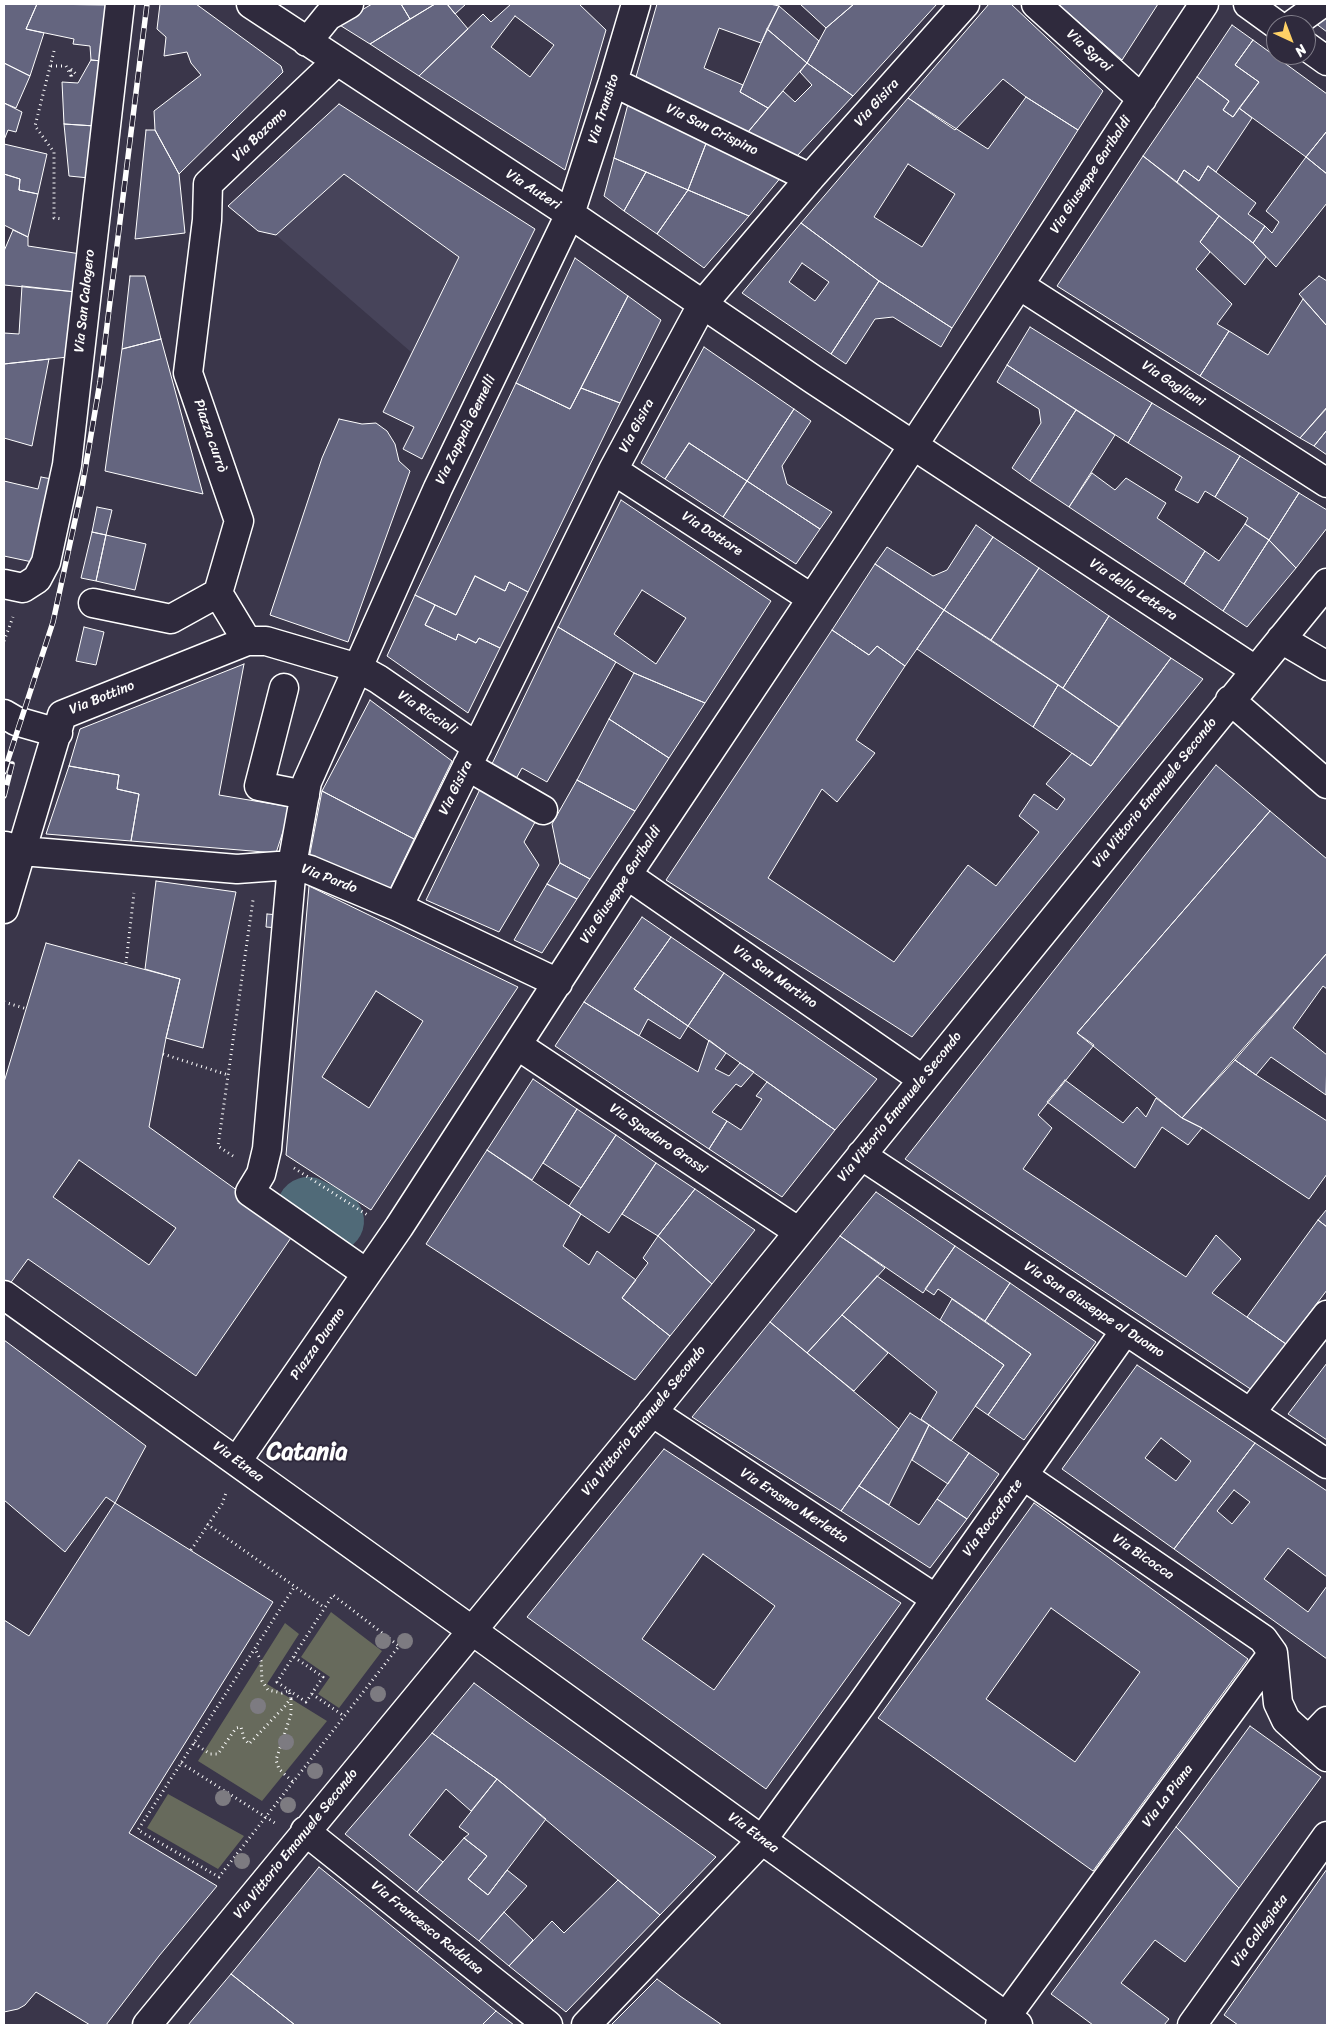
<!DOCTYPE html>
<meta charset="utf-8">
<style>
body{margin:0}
#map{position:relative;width:1331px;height:2029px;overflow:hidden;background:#3a364a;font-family:Sriracha,sans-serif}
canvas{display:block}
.frame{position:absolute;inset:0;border:5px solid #fff;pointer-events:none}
.north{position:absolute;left:1266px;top:15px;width:50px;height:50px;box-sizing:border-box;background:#2f2a3d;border:1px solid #827f8b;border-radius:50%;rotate:137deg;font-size:14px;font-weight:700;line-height:20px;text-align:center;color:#fff}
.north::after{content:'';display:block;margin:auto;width:18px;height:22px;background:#ffd166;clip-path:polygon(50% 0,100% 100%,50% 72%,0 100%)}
</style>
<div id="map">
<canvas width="1331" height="2029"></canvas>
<div class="frame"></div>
<div class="north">N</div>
</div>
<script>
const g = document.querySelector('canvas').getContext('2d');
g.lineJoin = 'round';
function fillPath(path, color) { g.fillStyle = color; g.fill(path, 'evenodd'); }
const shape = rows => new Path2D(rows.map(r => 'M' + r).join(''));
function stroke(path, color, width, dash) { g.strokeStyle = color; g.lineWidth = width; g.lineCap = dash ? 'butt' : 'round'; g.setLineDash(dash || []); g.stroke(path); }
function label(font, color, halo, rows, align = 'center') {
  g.font = font + ' Sriracha,sans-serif'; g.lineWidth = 4; g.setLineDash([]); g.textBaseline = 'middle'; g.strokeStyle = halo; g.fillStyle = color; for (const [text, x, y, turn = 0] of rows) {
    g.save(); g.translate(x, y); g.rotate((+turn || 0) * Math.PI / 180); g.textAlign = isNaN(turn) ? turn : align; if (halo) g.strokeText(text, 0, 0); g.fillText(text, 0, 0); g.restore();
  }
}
fillPath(shape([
 [339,104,535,229,422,459,403,449,414,427,383,412,411,352,276,235,258,231,228,206]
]), '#47445a');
fillPath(shape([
 [331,1612,382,1651,339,1708,318,1694,330,1677,301,1657],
 [285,1623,299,1634,267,1684,327,1721,262,1801,198,1761],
 [168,1794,244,1836,218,1869,147,1828]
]), '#676a5c');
stroke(shape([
 [308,1208,333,1221]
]), '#506a78', 62);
const building = shape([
 [4,4,37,4,26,29,44,33,30,76,4,63,4,4],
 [37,4,109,5,102,61,91,60,90,46,73,44,74,39,26,29,37,4],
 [160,4,196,4,281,66,283,72,179,174,155,130,154,111,201,75,191,63,187,52,164,56,166,37,157,29,160,4],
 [372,4,401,4,410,19,370,44,338,24,372,4],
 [401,4,435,4,410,19,401,4],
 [435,4,447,4,468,29,419,76,370,44,435,4],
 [447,4,466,4,455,14,447,4],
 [511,4,579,4,606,30,565,170,419,76,483,14,491,22,511,4],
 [515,16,554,45,530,77,491,47,515,16],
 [657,4,770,4,779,6,761,43,719,28,704,68,743,85,740,92,768,108,748,132,636,77,657,4],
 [800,4,854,4,826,28,800,4],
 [854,4,937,4,853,96,807,63,826,28,854,4],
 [989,4,1011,4,1103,91,1078,130,1026,97,1003,79,955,130,908,98,989,4],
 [1058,4,1158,4,1122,60,1058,4],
 [779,6,819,41,807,63,767,29,779,6],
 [1327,14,1327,32,1315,23,1327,14],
 [1232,25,1253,40,1235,65,1259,82,1233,117,1223,110,1229,101,1197,77,1232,25],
 [767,29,807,63,768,108,740,92,767,29],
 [1253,40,1327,94,1327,131,1306,157,1239,108,1259,82,1235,65,1253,40],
 [91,60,102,61,95,126,64,124,62,82,78,83,91,60],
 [4,63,30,76,16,108,4,103,4,63],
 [807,63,853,96,797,156,748,132,783,91,795,102,812,85,800,72,807,63],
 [1197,77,1229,101,1223,110,1233,117,1239,108,1252,118,1216,172,1208,166,1199,181,1184,170,1177,182,1143,156,1197,77],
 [1026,97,1078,130,952,328,879,281,801,223,908,98,988,149,1026,97],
 [908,164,955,194,922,247,874,217,908,164],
 [4,103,22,112,16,132,8,130,4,140,4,103],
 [339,104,535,229,422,459,403,449,414,427,383,412,459,257,344,174,276,235,258,231,228,206,339,104],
 [628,104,707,141,688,190,614,158,628,104],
 [64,124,95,126,89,178,69,176,64,124],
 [146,130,155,130,179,174,185,233,135,239,146,130],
 [1327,131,1327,174,1306,157,1327,131],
 [707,141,782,176,749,216,688,190,707,141],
 [4,144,47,154,38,194,19,190,20,179,4,174,4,144],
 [1143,156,1219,216,1200,242,1210,252,1196,269,1232,304,1217,324,1229,331,1200,376,1057,286,1143,156],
 [1306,157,1327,174,1327,203,1276,267,1253,243,1265,226,1272,233,1279,222,1266,211,1306,157],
 [614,158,646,172,624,211,604,196,614,158],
 [1208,166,1256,203,1248,214,1265,226,1253,243,1177,182,1184,170,1199,181,1208,166],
 [646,172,688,190,657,234,624,211,646,172],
 [4,174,20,179,19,190,38,194,28,237,4,225,4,174],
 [688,190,749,216,704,268,657,234,688,190],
 [1219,216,1253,243,1266,257,1245,285,1200,242,1219,216],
 [801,223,879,281,831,354,742,293,801,223],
 [802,263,829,282,815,301,789,282,802,263],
 [13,230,28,237,28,246,81,254,76,292,4,285,4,251,13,230],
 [575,258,628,296,570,409,516,383,575,258],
 [130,276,145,276,161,339,122,349,130,276],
 [1319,276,1327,281,1327,326,1299,294,1319,276],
 [879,281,952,328,941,347,893,317,875,319,846,364,831,354,879,281],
 [22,286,76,292,68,357,4,364,4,333,19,334,22,286],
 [628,296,661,320,620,403,581,388,628,296],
 [1303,299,1327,326,1327,407,1300,438,1200,376,1229,331,1268,355,1303,299],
 [1030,327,1152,403,1128,443,1007,365,1030,327],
 [161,339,173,383,203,494,105,471,122,349,161,339],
 [704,347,794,409,747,481,689,443,665,479,641,463,704,347],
 [49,359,32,446,4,438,4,364,49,359],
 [1007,365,1076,410,1030,481,1012,468,1041,423,1039,409,997,382,1007,365],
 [516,383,570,409,581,388,620,403,528,592,509,582,505,591,475,576,456,615,415,595,516,383],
 [1152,403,1240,456,1215,497,1205,491,1198,503,1175,490,1182,477,1128,443,1152,403],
 [1327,408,1327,430,1314,446,1300,438,1327,408],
 [794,409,811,421,782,466,787,484,832,512,820,529,747,481,794,409],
 [1076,410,1115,435,1069,507,1030,481,1076,410],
 [339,419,362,424,376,423,387,431,395,444,399,461,410,471,348,642,270,615,322,458,339,419],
 [1327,430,1327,455,1314,446,1327,430],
 [689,443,747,481,723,517,665,479,689,443],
 [1240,456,1299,493,1269,540,1245,524,1248,518,1215,497,1240,456],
 [1092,473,1115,490,1126,478,1166,503,1157,518,1205,551,1184,584,1069,507,1092,473],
 [41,477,57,480,37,563,4,556,4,481,38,489,41,477],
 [747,481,820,529,796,564,723,517,747,481],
 [1299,493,1327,510,1327,528,1296,568,1269,540,1299,493],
 [621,500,771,601,705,703,634,673,558,627,621,500],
 [642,590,686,618,656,664,614,634,642,590],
 [97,507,112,510,106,535,92,532,97,507],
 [1245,524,1269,540,1223,611,1184,584,1205,551,1219,561,1245,524],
 [976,525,993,537,944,610,875,564,887,547,933,576,947,570,976,525],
 [92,532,106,535,96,581,81,578,92,532],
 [106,535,146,544,135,590,96,581,106,535],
 [993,537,1039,568,991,640,944,610,993,537],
 [1269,540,1296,568,1247,627,1223,611,1269,540],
 [875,564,944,610,905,666,877,646,869,655,832,630,875,564],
 [1039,568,1109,616,1063,688,991,640,1039,568],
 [475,576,505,591,509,582,528,592,500,648,479,638,476,643,458,634,456,640,425,625,435,605,456,615,475,576],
 [415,595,435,605,425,625,456,640,458,634,476,643,479,638,500,648,468,713,387,656,415,595],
 [944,610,1058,685,1033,727,917,649,944,610],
 [1109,616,1171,658,1119,727,1063,688,1109,616],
 [84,627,104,632,96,665,76,661,84,627],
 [558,627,616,662,547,782,522,768,513,784,489,770,558,627],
 [832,630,869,655,877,646,905,666,856,740,875,753,837,802,822,789,768,878,894,962,968,865,996,886,1039,832,1019,816,1034,794,1057,810,1065,799,1046,784,1072,753,1091,766,1171,658,1203,679,912,1037,666,880,832,630],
 [244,664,219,795,291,807,276,853,131,841,139,794,117,789,119,775,69,766,80,729,244,664],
 [634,673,705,703,669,758,609,719,634,673],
 [1058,685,1119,727,1091,766,1033,727,1058,685],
 [370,700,452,761,414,839,322,791,370,700],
 [609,719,669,758,635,811,577,780,609,719],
 [1216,765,1270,811,1077,1033,1094,1045,1038,1115,1052,1128,1023,1169,1186,1277,1216,1235,1241,1259,1212,1293,1286,1344,1252,1390,905,1159,1216,765],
 [69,766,119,775,117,789,139,794,131,841,46,834,69,766],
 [577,780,635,811,590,879,560,863,552,824,577,780],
 [483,783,539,815,524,842,539,865,499,932,426,900,483,783],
 [322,791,414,839,387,895,309,859,322,791],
 [1270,811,1327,859,1327,953,1182,1118,1077,1033,1270,811],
 [560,863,590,879,577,899,547,884,560,863],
 [156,881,236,892,203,1048,166,1038,180,979,145,969,156,881],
 [547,884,577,899,542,953,514,940,547,884],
 [309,886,518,987,371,1210,286,1155,309,886],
 [376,991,423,1021,369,1108,322,1077,376,991],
 [267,914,280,915,279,928,266,927,267,914],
 [642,917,671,937,634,989,688,1026,680,1039,648,1019,639,1036,584,1002,642,917],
 [671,937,724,973,688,1026,634,989,671,937],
 [46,943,180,979,166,1038,149,1127,295,1232,196,1376,28,1259,4,1292,4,1082,46,943],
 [79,1160,176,1228,149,1265,53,1197,79,1160],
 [1327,953,1327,989,1323,986,1293,1028,1327,1055,1326,1095,1271,1057,1256,1075,1235,1060,1327,953],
 [724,973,877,1079,835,1130,688,1026,724,973],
 [584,1002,698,1072,709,1040,726,1053,715,1069,729,1076,740,1063,754,1072,741,1087,736,1084,712,1112,727,1121,709,1149,555,1046,584,1002],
 [1235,1060,1256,1075,1327,1121,1327,1174,1309,1199,1202,1128,1182,1118,1235,1060],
 [533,1079,577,1109,532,1180,487,1150,533,1079],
 [1065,1080,1123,1123,1137,1107,1146,1117,1156,1098,1182,1118,1202,1128,1188,1145,1162,1127,1135,1168,1047,1102,1065,1080],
 [767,1082,835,1130,782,1197,709,1149,727,1121,741,1130,762,1099,756,1096,767,1082],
 [577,1109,616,1135,581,1188,543,1163,577,1109],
 [616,1135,656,1163,609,1233,569,1206,616,1135],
 [487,1150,581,1214,563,1246,589,1265,597,1251,636,1280,622,1298,670,1336,635,1380,426,1244,487,1150],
 [656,1163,695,1189,658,1236,622,1214,656,1163],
 [695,1189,755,1230,712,1284,658,1236,695,1189],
 [876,1192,955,1246,923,1293,840,1236,876,1192],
 [1327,1209,1327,1227,1318,1220,1327,1209],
 [1318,1220,1327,1227,1327,1290,1286,1344,1247,1317,1318,1220],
 [658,1236,712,1284,670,1336,622,1298,648,1263,643,1258,658,1236],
 [840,1236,885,1268,807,1353,770,1322,840,1236],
 [955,1246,1010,1283,985,1321,938,1289,934,1295,925,1289,955,1246],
 [877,1276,1004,1365,951,1441,921,1419,937,1392,842,1315,877,1276],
 [1010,1283,1096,1342,1024,1440,988,1415,1031,1354,985,1321,1010,1283],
 [952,1299,1031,1354,988,1415,975,1406,1004,1365,940,1320,952,1299],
 [842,1315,888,1353,854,1391,807,1353,842,1315],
 [770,1322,899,1429,841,1511,692,1417,770,1322],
 [4,1340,146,1446,115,1503,106,1497,65,1552,4,1500,4,1340],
 [1327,1363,1327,1440,1288,1414,1327,1363],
 [1137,1365,1255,1443,1174,1549,1062,1469,1137,1365],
 [1161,1438,1191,1461,1176,1481,1145,1458,1161,1438],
 [910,1413,929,1425,889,1505,859,1486,910,1413],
 [929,1425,969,1453,948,1484,912,1460,929,1425],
 [1255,1443,1327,1491,1327,1577,1288,1548,1264,1579,1308,1612,1327,1586,1327,1659,1174,1549,1255,1443],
 [1234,1490,1250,1502,1232,1524,1217,1511,1234,1490],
 [664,1449,901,1603,766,1789,527,1617,664,1449],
 [703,1554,775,1606,714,1690,642,1639,703,1554],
 [969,1453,999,1474,967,1519,937,1499,969,1453],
 [859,1486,919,1525,937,1499,967,1519,930,1568,841,1511,859,1486],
 [115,1503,273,1602,129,1833,217,1886,159,1956,106,2025,90,2025,36,1992,25,2005,18,2009,4,2012,4,1620,29,1636,115,1503],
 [1034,1503,1248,1659,1093,1871,878,1718,1034,1503],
 [1051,1608,1140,1672,1075,1762,986,1699,1051,1608],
 [474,1683,530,1724,716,1857,660,1915,497,1779,432,1733,474,1683],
 [1250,1726,1321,1777,1239,1888,1176,1827,1250,1726],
 [432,1733,497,1779,471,1811,446,1789,409,1835,443,1862,417,1892,345,1834,432,1733],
 [497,1779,546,1819,488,1895,468,1879,487,1856,464,1838,469,1834,459,1827,497,1779],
 [1176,1827,1239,1888,1185,1962,1155,1940,1121,1983,1169,2019,1164,2025,1093,2025,1051,1994,1176,1827],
 [464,1838,487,1856,468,1879,488,1895,507,1870,527,1886,479,1941,417,1892,464,1838],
 [319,1867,383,1919,496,2011,482,2025,295,2025,231,1974,319,1867],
 [1327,1869,1327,2025,1238,2025,1224,2015,1327,1869],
 [618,1880,660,1915,566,2012,509,1966,552,1921,564,1933,618,1880],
 [504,1912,533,1940,509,1966,479,1941,504,1912],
 [231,1974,295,2025,188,2025,231,1974],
 [657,1979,680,1996,722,2025,611,2025,657,1979],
 [496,2011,514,2025,482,2025,496,2011]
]);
fillPath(building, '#64657f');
stroke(building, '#fff', 1);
const minor = shape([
 [251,4,570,214,814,380,1255,670],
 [1036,4,1142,99],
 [1248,4,1277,25],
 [1292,25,1321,4],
 [307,42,328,16,349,4],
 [1306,46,1327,61],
 [613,82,810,178],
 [1019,285,1327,483],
 [613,470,811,598],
 [4,584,23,588,37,579,46,562,67,465,120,4],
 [93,603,171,619,218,593],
 [1281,639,1327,666],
 [247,641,218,593,239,521,188,373,207,220,208,184,337,61],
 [284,688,259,786,305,795],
 [1230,700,1327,784],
 [4,714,16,721,58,733],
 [467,766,543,810],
 [6,846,22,851,237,869,292,865,310,870,398,907,558,983],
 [627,875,922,1079],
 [398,907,613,470,702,305,810,178,965,4],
 [4,909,62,715,247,641,266,641,358,668,378,679,477,747],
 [517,1045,799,1232],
 [861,1155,1327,1464],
 [366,1273,250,1192,261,1174,267,1149,292,865,307,782,438,488,570,214,613,82,636,4],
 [4,1295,495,1647,1018,2025],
 [652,1412,936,1599],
 [1251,1412,1327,1315],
 [237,1461,399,1227,627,875,847,546,1204,4],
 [1024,1476,1263,1639,1273,1653,1278,1703,1286,1720,1327,1757],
 [1309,1740,1327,1721],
 [305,1831,548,2025],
 [147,2025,664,1398,1327,583],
 [586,2025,762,1840,861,1705,1125,1331],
 [1000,2025,1273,1653],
 [1192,2025,1327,1836]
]);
stroke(minor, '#fff', 31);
stroke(shape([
 [54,51,35,126,54,152,54,218,63,219],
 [51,66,66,66,72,78,70,68,76,74],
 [4,641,13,617],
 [126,963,134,893],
 [4,1002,27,1009],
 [163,1054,228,1075],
 [233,1156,218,1146,253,900],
 [294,1168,369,1216],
 [207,1524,325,1608],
 [191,1550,222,1504,226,1493],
 [294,1657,323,1677,306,1702,277,1682,333,1595,399,1646,219,1877,138,1830,295,1586],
 [312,1694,344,1716],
 [291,1699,291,1714,276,1760,279,1769,293,1782],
 [194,1743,210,1754,218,1754,236,1728,241,1727,244,1738,249,1744,285,1706,291,1698,289,1691,282,1693,268,1690,262,1681,261,1661,255,1649],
 [181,1763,275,1823]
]), '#fff', 3, [1, 4]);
stroke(minor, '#2f2a3d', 28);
const rail = shape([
 [4,772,53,622,82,488,100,382,147,4],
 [4,796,12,764]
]);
stroke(rail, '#fff', 5.5);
stroke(rail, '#2f2a3d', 4, [11]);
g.fillStyle = '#7d7b81';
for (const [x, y] of [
 [383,1641],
 [405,1641],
 [378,1694],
 [258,1706],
 [286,1742],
 [315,1771],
 [223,1798],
 [288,1805],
 [242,1861]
]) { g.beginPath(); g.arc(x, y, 8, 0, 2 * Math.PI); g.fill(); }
label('14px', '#fff', '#2f2a3d', [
 ["Via Sgroi",1089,51,42],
 ["Via Gisira",877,103,-48],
 ["Via Transito",604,109,-72],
 ["Via San Crispino",712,130,26],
 ["Via Bozomo",260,135,-44],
 ["Via Giuseppe Garibaldi",1091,175,-57],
 ["Via Auteri",533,190,33],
 ["Via San Calogero",85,301,-84],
 ["Via Gagliani",1173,384,33],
 ["Via Gisira",637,426,-62],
 ["Via Zappalà Gemelli",466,430,-64],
 ["Piazza currò",210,436,71],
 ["Via Dottore",712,534,33],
 ["Via della Lettera",1133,590,33],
 ["Via Bottino",102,698,-22],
 ["Via Riccioli",427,713,34],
 ["Via Gisira",456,788,-64],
 ["Via Vittorio Emanuele Secondo",1155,793,-51],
 ["Via Pardo",329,879,21],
 ["Via Giuseppe Garibaldi",621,885,-57],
 ["Via San Martino",775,977,35],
 ["Via Vittorio Emanuele Secondo",900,1107,-51],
 ["Via Spadaro Grassi",658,1139,34],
 ["Via San Giuseppe al Duomo",1094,1310,33],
 ["Piazza Duomo",318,1344,-55],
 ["Via Vittorio Emanuele Secondo",644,1421,-51],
 ["Via Etnea",238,1462,36],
 ["Via Erasmo Merletta",794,1506,33],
 ["Via Roccaforte",993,1518,-54],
 ["Via Bicocca",1143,1557,34],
 ["Via La Piana",1168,1796,-53],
 ["Via Etnea",753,1833,36],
 ["Via Vittorio Emanuele Secondo",296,1844,-51],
 ["Via Francesco Raddusa",427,1928,39],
 ["Via Collegiata",1260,1931,-54]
]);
label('bold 24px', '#fff', '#2f2a3d', [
 ["Catania",307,1453]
]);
</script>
